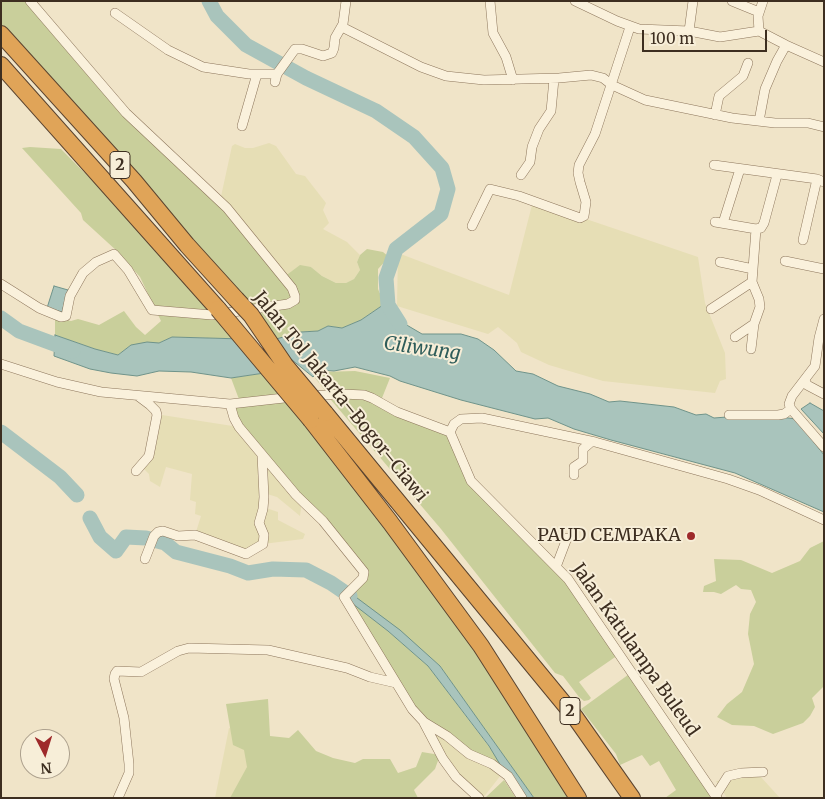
<!DOCTYPE html>
<meta charset="utf-8">
<style>
body{margin:0}
#map{position:relative;width:825px;height:799px;overflow:hidden;background:#f0e4c8;font-family:Merriweather,serif}
canvas{display:block}
.frame{position:absolute;inset:0;border:2px solid #3d2e20;pointer-events:none}
.north{position:absolute;left:20px;top:729px;width:50px;height:50px;box-sizing:border-box;background:#f7eed8;border:1px solid #ada18e;border-radius:50%;rotate:175deg;font-size:14px;font-weight:700;line-height:20px;text-align:center;color:#3d2e20}
.north::after{content:'';display:block;margin:auto;width:18px;height:22px;background:#9e2a2b;clip-path:polygon(50% 0,100% 100%,50% 72%,0 100%)}
.scale{position:absolute;left:642px;top:30px;width:125px;height:22px;box-sizing:border-box;border:2px solid #3d2e20;border-top:0;padding-left:6px;font-size:15px;line-height:18px;white-space:nowrap;color:#3d2e20;-webkit-text-stroke:4px #f7eed8;paint-order:stroke}
</style>
<div id="map">
<canvas width="825" height="799"></canvas>
<div class="frame"></div>
<div class="north">N</div>
<div class="scale">100 m</div>
</div>
<script>
const g = document.querySelector('canvas').getContext('2d');
g.lineJoin = 'round';
function fillPath(path, color) { g.fillStyle = color; g.fill(path, 'evenodd'); }
const shape = rows => new Path2D(rows.map(r => 'M' + r).join(''));
function stroke(path, color, width, dash) { g.strokeStyle = color; g.lineWidth = width; g.lineCap = dash ? 'butt' : 'round'; g.setLineDash(dash || []); g.stroke(path); }
function label(font, color, halo, rows, align = 'center') {
  g.font = font + ' Merriweather,serif'; g.lineWidth = 4; g.setLineDash([]); g.textBaseline = 'middle'; g.strokeStyle = halo; g.fillStyle = color; for (const [text, x, y, turn = 0] of rows) {
    g.save(); g.translate(x, y); g.rotate((+turn || 0) * Math.PI / 180); g.textAlign = isNaN(turn) ? turn : align; if (halo) g.strokeText(text, 0, 0); g.fillText(text, 0, 0); g.restore();
  }
}
fillPath(shape([
 [269,143,276,146,296,174,305,176,326,203,323,210,329,223,323,229,347,242,360,255,357,262,360,270,354,279,346,283,336,283,322,276,311,267,284,277,220,201,232,146,235,144,245,148,253,148],
 [533,201,698,257,705,303,725,353,726,379,720,381,715,393,603,381,549,365,521,352,517,343,498,327,488,334,397,306,398,253,509,295],
 [162,415,239,427,302,501,300,516,277,497,264,493,266,508,278,512,278,520,305,534,303,539,263,544,246,554,195,535,201,516,195,514,196,502,190,500,192,474,166,467,160,487,150,481,149,474,144,469,154,454],
 [432,726,501,775,483,798,443,759],
 [229,728,338,766,327,798,215,798],
 [760,776,780,798,727,798,716,781]
]), '#e6deb5');
fillPath(shape([
 [1,1,30,1,126,113,228,209,284,277,300,265,311,267,322,276,336,283,346,283,354,279,360,270,357,262,360,255,367,249,383,252,389,257,378,269,378,289,383,301,383,305,361,320,342,328,328,326,318,331,301,332,269,341,1,34],
 [30,147,61,149,152,241,243,339,172,337,159,343,131,345,118,355,95,349,55,335,55,318,71,321,78,319,99,325,124,311,136,327,145,335,161,321,140,277,118,252,83,220,81,213,22,148],
 [355,371,390,378,382,398,365,392,328,394,315,378,321,372],
 [271,372,397,531,578,798,534,798,440,666,349,592,364,572,252,441,233,411,240,402,231,378],
 [348,398,369,399,449,427,469,476,557,564,621,653,579,682,591,698,589,700,584,701,579,697,563,676,555,673,441,529,331,400],
 [824,541,824,686,812,698,815,707,810,716,803,723,773,734,754,726,732,725,717,717,727,704,742,692,754,664,748,634,750,614,756,602,751,590,741,589,736,585,721,594,714,592,703,592,704,586,716,581,714,559,741,560,772,573,800,561,810,548],
 [346,597,388,631,428,666,496,756,500,762,501,769,424,722],
 [632,672,717,798,665,798,676,790,659,761,650,766,642,755,620,765,616,754,581,709],
 [268,699,270,736,289,738,298,730,316,751,333,758,355,763,363,759,390,759,398,773,416,767,422,752,440,755,435,769,414,790,418,798,230,798,247,767,244,750,233,745,226,704],
 [504,780,516,798,485,798]
]), '#c9cf9b');
const water = shape([
 [54,286,68,290,62,312,47,308,54,286],
 [383,305,391,307,405,324,422,334,461,334,478,339,494,350,516,371,533,374,558,386,590,394,609,402,620,401,674,407,696,415,706,414,714,418,740,416,773,416,796,419,824,455,824,512,735,473,611,440,574,429,548,418,535,419,461,400,400,381,390,376,355,367,334,371,319,370,313,377,269,341,301,332,318,331,328,326,342,328,361,320,383,305],
 [55,335,95,349,118,355,131,345,147,342,159,343,172,337,243,339,271,372,231,378,191,372,159,371,137,376,111,373,90,369,54,356,55,335],
 [810,403,824,411,824,434,801,409,810,403],
 [337,583,400,630,440,666,534,798,523,798,501,766,489,746,428,666,388,631,335,590,334,587,337,583]
]);
fillPath(water, '#a9c4bc');
stroke(water, '#6f938a', 1);
stroke(shape([
 [209,1,217,16,246,45,306,78,376,111,414,137,442,168,448,189,441,214,396,249,386,278,388,305,400,324],
 [1,318,19,331,73,351],
 [1,432,60,477,77,495],
 [90,518,100,537,116,551,126,537,146,538,165,543,176,552,230,566,248,573,273,569,306,570,331,583,350,596]
]), '#a9c4bc', 15);
const minor = shape([
 [490,1,493,33,506,57,513,80],
 [575,1,617,21,639,29,689,31,720,37,759,31],
 [732,1,759,12],
 [763,1,758,16,759,31,786,45,824,62],
 [115,13,168,50,203,67,249,74,277,74],
 [342,27,421,67,446,76,484,80,559,78,591,75,603,78,612,85,645,100,732,118,775,123,808,123,824,127],
 [689,31,693,1],
 [275,82,277,74,295,49,302,49,323,56,332,53,334,48,335,38,343,24,346,1],
 [715,115,719,96,743,76,748,63],
 [759,121,765,89,777,61,786,45],
 [242,126,257,74],
 [714,165,817,179,824,182],
 [521,175,530,162,532,147,539,129,551,111,554,79],
 [715,222,756,229,761,228,764,223,777,175],
 [723,223,740,169],
 [472,226,490,189,519,196,580,218,584,216,586,202,580,182,578,173,579,165,595,134,630,27],
 [803,240,817,179],
 [785,261,824,269],
 [720,262,753,269],
 [1,284,39,308,61,317,66,316,70,296,83,273,96,262,114,254,128,270,152,310,212,315,288,304,295,300,295,296,292,288,227,208,126,113,30,1],
 [711,309,752,282],
 [824,319,819,338,815,366,792,396,789,404,791,409,824,447],
 [735,337,754,324],
 [751,349,754,324,760,307,759,299,752,282,756,229],
 [1,364,57,382,101,392,230,404,293,397],
 [805,380,807,385,824,394],
 [311,396,342,394,364,395,372,398,397,412,450,432],
 [230,404,234,418,239,427,296,495,323,521,364,572,363,578,344,597,412,709,424,722,447,736,469,754,492,764,508,776,522,798],
 [729,415,778,415,784,414,791,409],
 [450,432,471,481,568,579,717,798],
 [450,432,454,424,461,419,482,418,595,442,728,479,759,490,824,520],
 [136,471,149,456,157,415,156,411,150,405,138,396],
 [574,475,574,467,583,461,583,449,591,442],
 [145,559,154,536,158,532,163,531,178,536,195,535,246,554,263,544,264,535,259,523,263,509,264,497,262,455],
 [556,567,567,538],
 [424,723,443,759,456,777,479,798],
 [716,795,728,776,741,773,763,772],
 [118,798,129,773,129,764,124,718,114,679,115,674,117,671,141,672,178,651,189,648,268,650,347,668,370,677,396,683]
]);
const motorway = shape([
 [1,34,134,181,187,245,236,299],
 [1,65,218,309],
 [325,413,575,717,632,798],
 [311,420,390,522,481,646,578,798]
]);
stroke(minor, '#8d765c', 10);
stroke(motorway, '#5b4430', 18);
stroke(minor, '#faf1dc', 9);
stroke(motorway, '#e0a458', 16);
const motorwayBridge = shape([
 [236,299,251,315,285,365,325,413],
 [218,309,311,420]
]);
stroke(motorwayBridge, '#5b4430', 18, []);
stroke(motorwayBridge, '#e0a458', 16);
for (const [x, y, r, color] of [
 [691,536,5,"#9e2a2b"]
]) { const dot = new Path2D(); dot.arc(x, y, r, 0, 2 * Math.PI); g.fillStyle = color; g.fill(dot); stroke(dot, '#f7eed8', 2); }
for (const [x, y, w] of [
 [120,165,20],
 [570,711,20]
]) { const box = new Path2D(); box.roundRect(x - w / 2, y - 13.5, w, 27, 4); g.fillStyle = '#f7eed8'; g.fill(box); stroke(box, '#3d2e20', 1); }
label('bold 16px', '#3d2e20', null, [
 ["2",120,165],
 ["2",570,711]
]);
label('18px', '#3d2e20', '#f7eed8', [
 ["Jalan Tol Jakarta–Bogor–Ciawi",340,397,51],
 ["Jalan Katulampa Buleud",635,650,55]
]);
label('18px', '#3d2e20', '#f7eed8', [
 ["PAUD CEMPAKA",681,536]
], 'right');
label('italic 19px', '#2f5d5a', '#f7eed8', [
 ["Ciliwung",422,349,8]
]);
</script>
